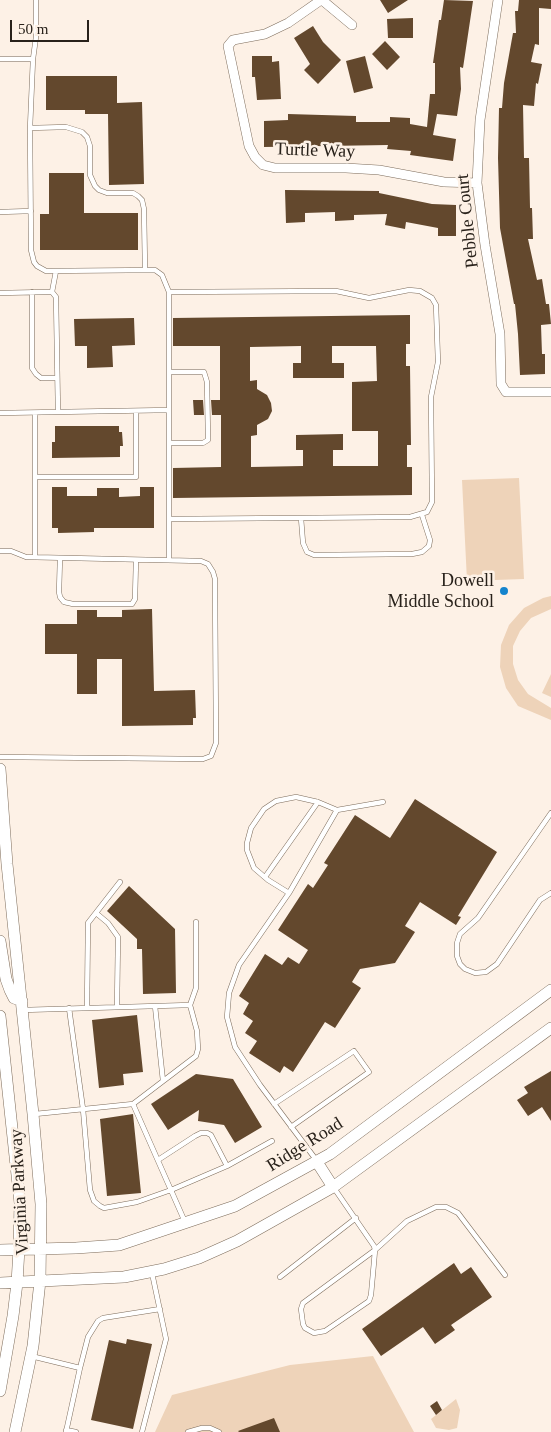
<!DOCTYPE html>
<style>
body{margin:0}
#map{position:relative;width:551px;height:1432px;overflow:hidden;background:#fdf1e6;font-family:Georgia,serif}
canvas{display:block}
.scale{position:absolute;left:10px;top:20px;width:79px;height:22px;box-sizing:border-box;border:2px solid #28211a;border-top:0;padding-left:6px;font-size:15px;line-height:18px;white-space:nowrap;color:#28211a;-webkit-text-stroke:4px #fdf1e6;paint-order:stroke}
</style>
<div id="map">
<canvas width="551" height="1432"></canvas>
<div class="scale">50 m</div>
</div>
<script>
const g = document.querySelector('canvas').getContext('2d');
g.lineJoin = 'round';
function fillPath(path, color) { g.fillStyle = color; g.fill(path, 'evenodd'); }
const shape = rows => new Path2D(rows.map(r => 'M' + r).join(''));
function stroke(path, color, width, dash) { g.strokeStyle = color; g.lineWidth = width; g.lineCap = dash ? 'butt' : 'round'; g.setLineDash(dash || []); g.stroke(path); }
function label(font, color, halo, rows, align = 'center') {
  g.font = font + ' Georgia,serif'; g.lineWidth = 5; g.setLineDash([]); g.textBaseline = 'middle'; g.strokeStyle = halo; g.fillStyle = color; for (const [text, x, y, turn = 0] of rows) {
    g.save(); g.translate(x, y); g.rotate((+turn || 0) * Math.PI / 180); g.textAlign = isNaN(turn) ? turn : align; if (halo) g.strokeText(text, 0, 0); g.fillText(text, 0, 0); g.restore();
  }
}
fillPath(shape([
 [519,478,524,579,467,581,462,480],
 [551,596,551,609,531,618,520,631,513,646,513,664,518,680,528,694,551,708,551,720,518,706,506,688,500,667,501,645,509,625,524,608,543,598],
 [551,674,551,697,542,693],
 [373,1356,414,1432,155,1432,172,1395,290,1365],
 [456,1399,460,1410,457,1428,449,1430,436,1428,431,1419]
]), '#eed3b9');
fillPath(shape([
 [380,0,408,0,388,13],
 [444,0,473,1,463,68,460,67,461,89,457,116,437,114,433,135,456,139,453,161,410,155,411,151,387,149,388,145,264,147,264,121,288,120,288,114,356,116,356,122,390,122,390,117,410,118,410,124,427,127,430,94,435,94,435,63,433,63,439,20,441,20],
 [519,0,551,0,551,9,539,8,539,45,535,44,531,62,542,64,538,84,536,83,534,106,523,105,524,158,529,158,530,208,532,208,533,239,528,239,537,280,542,279,546,304,549,304,551,324,541,325,542,354,545,354,545,374,520,375,518,334,515,304,514,304,500,228,498,158,499,108,502,108,504,83,513,33,516,33,515,11,518,11],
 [413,18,413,38,388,38,387,19],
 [313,26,323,42,341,60,318,84,304,70,310,64,294,38],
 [385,41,400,57,387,70,372,54],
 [252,56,272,56,272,62,279,61,281,99,257,100,255,77,252,77],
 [365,56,373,88,354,93,346,61],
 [46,76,117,76,117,103,142,102,144,184,109,185,108,114,85,114,85,110,46,110],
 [49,173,84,173,84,213,138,213,138,250,40,250,40,214,49,214],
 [285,190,379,191,379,193,432,204,456,205,456,236,438,236,438,228,406,222,405,229,385,225,387,214,354,215,354,220,335,221,335,212,305,213,305,222,286,223],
 [410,315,410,344,406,344,406,366,410,366,411,445,407,445,407,467,412,467,412,495,173,498,173,468,221,467,221,415,212,415,211,400,220,400,220,346,173,346,173,318],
 [301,346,301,363,293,363,293,378,344,378,344,363,332,363,332,346,376,346,377,381,352,382,352,431,378,431,378,466,333,466,333,450,343,450,343,434,296,435,296,450,303,450,303,466,251,467,251,436,257,435,257,425,268,419,272,411,271,403,267,395,257,389,257,380,250,381,250,347],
 [134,318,135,345,112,346,113,367,87,368,87,346,75,346,74,319],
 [193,400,203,400,204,415,194,415],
 [55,426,119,426,119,432,122,432,123,446,120,446,120,457,52,458,52,442,55,442],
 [52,487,67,487,67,496,97,496,97,488,119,488,119,497,140,496,140,487,154,487,154,528,94,528,94,532,58,533,58,528,52,528],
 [152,609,154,691,195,690,196,718,193,718,193,725,122,726,122,659,97,659,97,694,77,694,77,654,45,654,45,624,77,624,77,610,97,610,97,617,122,617,122,610],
 [415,799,497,852,458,916,461,917,456,925,420,902,405,926,415,932,395,963,360,969,352,982,361,988,335,1028,325,1022,293,1072,284,1066,280,1073,249,1053,257,1041,245,1033,253,1021,243,1014,249,1003,239,996,265,954,282,965,288,957,299,964,308,950,278,930,308,884,313,888,328,865,324,863,355,815,390,838],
 [129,886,175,929,176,993,143,994,142,949,137,949,137,939,107,911],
 [137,1015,143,1072,123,1074,124,1085,99,1088,92,1020],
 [551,1071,551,1121,542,1107,528,1116,517,1100,528,1093,524,1087],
 [196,1074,233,1079,262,1127,235,1143,224,1125,198,1121,199,1110,168,1130,151,1104],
 [133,1114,141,1193,107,1196,100,1119],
 [454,1263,461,1274,471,1267,492,1297,451,1325,455,1330,435,1344,423,1327,381,1356,362,1329],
 [127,1339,152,1344,133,1429,91,1420,109,1340,126,1344],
 [437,1401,442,1410,436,1415,430,1406],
 [274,1418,280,1432,239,1432,238,1431]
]), '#63482d');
const service = shape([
 [0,59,33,59,36,37,36,0],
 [33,59,30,128,31,250,34,262,37,266,46,271,155,270,162,275,169,292,169,560],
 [30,128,66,127,82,132,87,137,90,146,90,175,95,186,99,190,107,193,133,193,138,196,142,200,144,209,145,269],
 [0,212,31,211],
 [32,292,32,368,36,374,41,378,57,378],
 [52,292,56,271],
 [169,292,336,291,369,298,409,290,420,291,432,298,436,305,438,362,431,397,432,502,427,512,410,517,169,519],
 [0,293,46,292,52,292,56,297,58,412],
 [169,372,204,372,207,382,208,437,208,440,203,443,169,443],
 [0,413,169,410],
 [35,413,35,557],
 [35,477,136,477,136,411],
 [301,518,303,543,307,552,314,555,412,554,422,552,429,546,430,540,422,515],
 [0,551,11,551,26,557,201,561,208,564,213,572,215,579,216,743,211,756,203,759,0,757],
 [60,558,59,592,60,597,64,602,73,604,132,604,135,599,136,560],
 [337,810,383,802],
 [551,813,478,918,460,934,457,943,457,956,460,964,465,969,475,973,486,972,497,964,540,900,551,893],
 [265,877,318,802],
 [289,893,268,880,254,868,247,850,247,843,251,828,264,809,276,801,296,797,318,802,337,810,289,893,239,965,229,993,227,1017,235,1047,260,1085,317,1161],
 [96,913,108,923,118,937,117,1007],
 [190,1005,196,988,196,922],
 [155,1006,163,1081],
 [69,1008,83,1109,90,1190,94,1201,100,1206,104,1208,137,1202,171,1190,227,1166,272,1141],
 [87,1008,88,923,120,882],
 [23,1010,190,1005,197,1031,198,1049,196,1056,133,1104,35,1114],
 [133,1104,185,1222],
 [274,1104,354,1051,369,1072,291,1127],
 [158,1160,195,1136,201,1133,207,1133,211,1135,227,1166],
 [334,1188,374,1246,375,1250,374,1262,371,1295,369,1301,325,1331,314,1333,305,1328,303,1324,301,1309,303,1303,375,1250,407,1221,436,1207,446,1207,458,1213,505,1275],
 [280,1277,356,1218],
 [31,1356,80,1368,66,1432],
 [80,1368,88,1337,98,1321,103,1318,160,1309],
 [66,1430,76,1432],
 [142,1432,166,1339,152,1273],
 [188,1432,202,1428,210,1428,219,1432]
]);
const minor = shape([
 [321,0,288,23,265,34,233,40,228,46,249,146,255,157,263,165,275,168,346,168,379,170,444,182,477,183],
 [322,0,352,25],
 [498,0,480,120,477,183,485,245,500,334,501,384,506,392,551,392]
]);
const secondary = shape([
 [0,769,7,864,33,1114,41,1204,40,1281,33,1346,15,1432],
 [0,941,6,979,10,990,14,998,22,1001],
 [0,1016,20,1203,19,1249,17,1283,13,1316,0,1391],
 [317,1162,333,1187],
 [0,1250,76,1248,119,1245,235,1206,330,1154,551,990],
 [0,1283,124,1277,164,1269,199,1258,237,1241,333,1187,551,1028]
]);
stroke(service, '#7d6c5b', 5.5);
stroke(minor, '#7d6c5b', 10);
stroke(secondary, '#7d6c5b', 12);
stroke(service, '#fff', 4.5);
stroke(minor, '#fff', 9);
stroke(secondary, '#fff', 11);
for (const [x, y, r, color] of [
 [504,591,5,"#1484cd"]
]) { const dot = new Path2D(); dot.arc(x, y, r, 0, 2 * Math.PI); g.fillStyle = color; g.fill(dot); stroke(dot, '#fdf1e6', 2); }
label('18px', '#28211a', '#fdf1e6', [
 ["Turtle Way",315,151,2],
 ["Pebble Court",468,221,-96],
 ["Ridge Road",305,1145,-32],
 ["Virginia Parkway",20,1192,-93]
]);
label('18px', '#28211a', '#fdf1e6', [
 ["Dowell",494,581],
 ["Middle School",494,602]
], 'right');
</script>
